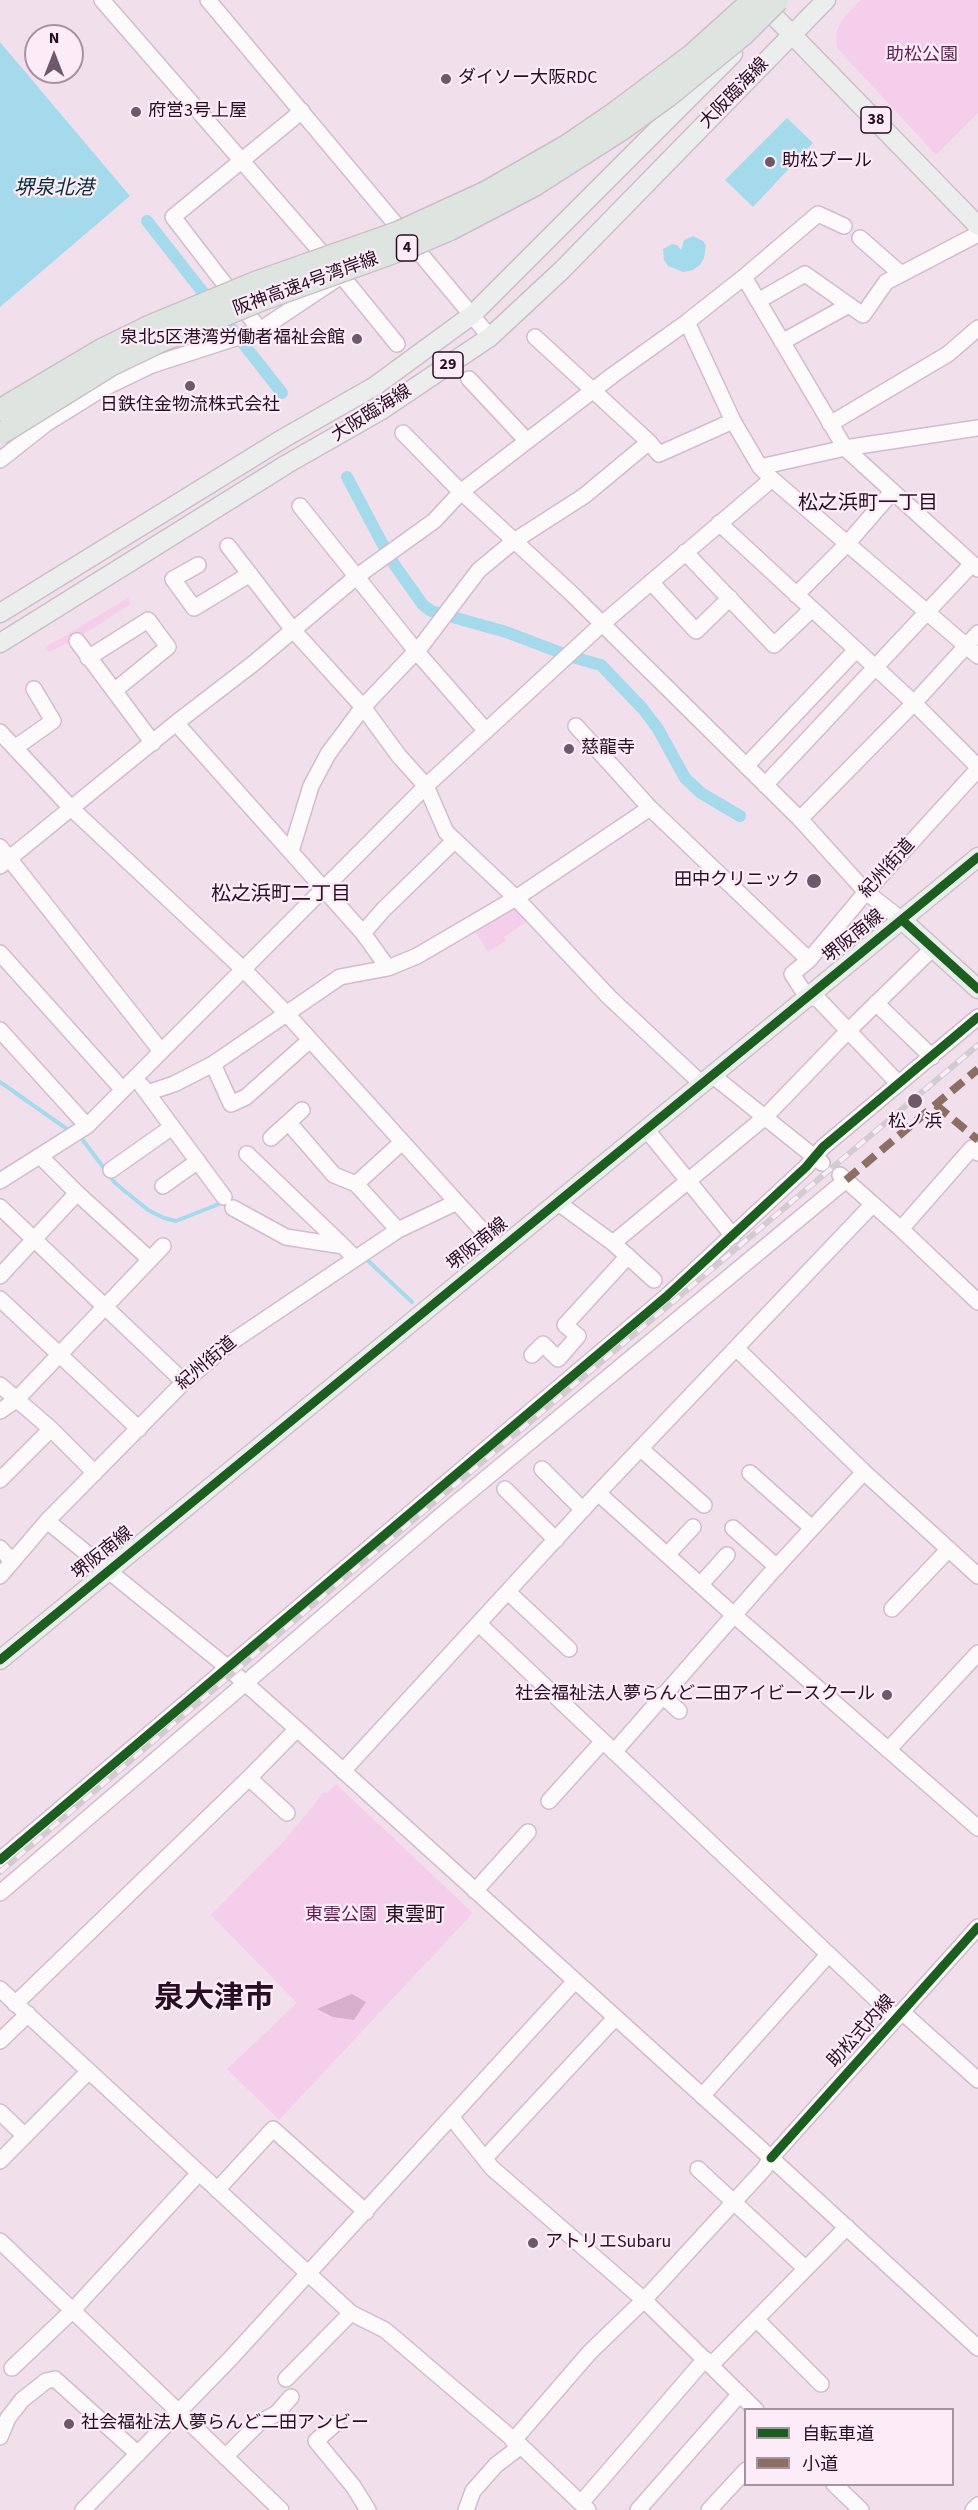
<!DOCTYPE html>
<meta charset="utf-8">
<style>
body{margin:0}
#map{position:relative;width:978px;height:2510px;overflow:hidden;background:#f1e0ec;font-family:"Source Sans 3","Noto Sans JP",sans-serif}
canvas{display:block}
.legend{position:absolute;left:744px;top:2408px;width:210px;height:78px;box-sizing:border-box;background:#fbecf7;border:2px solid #a693a2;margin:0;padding:8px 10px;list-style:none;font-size:18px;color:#270e22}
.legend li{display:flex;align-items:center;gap:12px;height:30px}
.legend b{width:30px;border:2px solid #a693a2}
.north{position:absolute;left:24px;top:24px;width:60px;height:60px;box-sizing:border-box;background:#fbecf7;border:2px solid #a693a2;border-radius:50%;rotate:0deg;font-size:16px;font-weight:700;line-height:24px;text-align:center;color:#270e22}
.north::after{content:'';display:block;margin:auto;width:21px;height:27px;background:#6e5869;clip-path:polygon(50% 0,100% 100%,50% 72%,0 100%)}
</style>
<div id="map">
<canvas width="978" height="2510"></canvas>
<ul class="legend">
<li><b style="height:8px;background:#1b5e20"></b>自転車道</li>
<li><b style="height:8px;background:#8d6e63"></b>小道</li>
</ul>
<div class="north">N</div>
</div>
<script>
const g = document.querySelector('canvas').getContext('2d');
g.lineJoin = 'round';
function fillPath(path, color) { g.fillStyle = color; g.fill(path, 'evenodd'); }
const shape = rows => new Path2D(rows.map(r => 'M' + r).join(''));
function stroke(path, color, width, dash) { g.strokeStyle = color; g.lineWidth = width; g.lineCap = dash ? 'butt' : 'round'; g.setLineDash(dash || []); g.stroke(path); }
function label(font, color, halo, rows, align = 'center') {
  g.font = font + ' "Source Sans 3","Noto Sans JP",sans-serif'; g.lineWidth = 4.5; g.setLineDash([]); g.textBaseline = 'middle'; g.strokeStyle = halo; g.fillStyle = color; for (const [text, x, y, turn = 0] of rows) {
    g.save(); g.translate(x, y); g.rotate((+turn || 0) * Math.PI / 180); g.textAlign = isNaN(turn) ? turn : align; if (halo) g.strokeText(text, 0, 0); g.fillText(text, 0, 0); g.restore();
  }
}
fillPath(shape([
 [860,0,978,0,978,113,936,155,837,48,836,34,841,21],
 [128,598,131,604,76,639,49,652,46,647],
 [513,904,528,921,504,937,506,941,488,952,474,929],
 [336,1784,473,1913,279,2120,227,2069,297,2003,211,1915,285,1840,324,1792,327,1793]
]), '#f5ceeb');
fillPath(shape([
 [352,1994,366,2002,354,2020,333,2017,317,2009]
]), '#d6b0cd');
fillPath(shape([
 [0,42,130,196,0,307],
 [787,118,813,143,753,207,725,180],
 [693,236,703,241,706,246,704,258,700,265,693,270,683,272,668,266,664,260,663,249,672,244,677,245,681,250,684,240]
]), '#a4daec');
stroke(shape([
 [0,1082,67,1129],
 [82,1139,115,1183,148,1210,164,1218,176,1221,224,1202],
 [364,1257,412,1302]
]), '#a4daec', 4);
stroke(shape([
 [147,221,282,393],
 [347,477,391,560,423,605,431,611,506,632,572,657,601,665,643,709,658,729,685,778,701,793,740,816]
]), '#a4daec', 12);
const minor = shape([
 [102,0,341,275,397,344],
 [208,0,490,337],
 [860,238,901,274],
 [744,277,845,448,978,569],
 [758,301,805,274,863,315,886,282,978,234],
 [687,322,733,421],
 [260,330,173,217,302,111],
 [535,337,649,442],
 [782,342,849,305],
 [469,379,527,441],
 [830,424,948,354,978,328],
 [403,433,456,487,571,593,800,819,866,892,902,920],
 [0,460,47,423,102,389,152,365,260,330,338,278],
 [760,467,845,448,978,428],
 [300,506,416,651,486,731],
 [719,523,914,703,978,767],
 [228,546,293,630,363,707,399,756,426,786,446,832,516,898,609,997,702,1084],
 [685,552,774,645,812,609],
 [198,565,173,579,194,608,250,574],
 [651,582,696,631,730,598],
 [796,595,847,544,892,492],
 [77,641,153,743],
 [88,658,148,620,168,647,114,691],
 [176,723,363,933,388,968],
 [576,726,650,808,809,960],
 [0,732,72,809,243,969,286,1013,499,1249],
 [16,747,53,721,34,689],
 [746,766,856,650],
 [765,785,972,564],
 [800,819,914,703,978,633],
 [0,847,161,1051],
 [291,851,311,786,328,754,363,707,422,645,479,570,514,541,584,496,649,442,659,454,733,421,760,467,772,479,978,656],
 [0,866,176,723,254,663,356,577,434,521,462,491,613,375,687,322,744,277,818,214,844,226],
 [363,933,383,910,455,840],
 [0,953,123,1090],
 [876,1003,932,1057],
 [0,1030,87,1126],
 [213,1064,231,1104,246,1097,310,1040],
 [712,1075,822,1163],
 [898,1083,818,999,807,997,792,974,809,960,866,892,978,769],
 [142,1086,224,1197],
 [147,1093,174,1084,213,1064,340,977,388,968,417,956,516,898,650,808],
 [289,1123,334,1175,356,1184,398,1230],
 [646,1129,733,1236],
 [271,1138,302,1110],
 [247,1154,343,1246],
 [111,1170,172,1127],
 [840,1175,901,1229,978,1302],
 [0,1181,87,1126,426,786,602,624,772,479],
 [356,1184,401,1143],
 [163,1186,198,1161],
 [77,1193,144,1254,149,1261],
 [557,1202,613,1243,654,1280],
 [0,1207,184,1382],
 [233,1208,286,1237,343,1246,355,1258],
 [901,1229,972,1148,978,1153],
 [613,1243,764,1118,848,1031,933,948],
 [0,1276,77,1193,40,1156],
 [0,1299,139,1429],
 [736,1348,864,1472,978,1576],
 [532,1355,543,1344,558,1359,578,1336,565,1325,628,1256],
 [0,1385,51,1429,95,1473],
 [0,1411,16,1400,163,1246],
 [641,1449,704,1505],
 [542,1469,583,1510],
 [750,1473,812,1528],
 [0,1480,51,1429],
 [505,1489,556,1540],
 [598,1493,735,1616,978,1828],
 [47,1521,227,1667,297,1729,771,2158,978,2348],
 [733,1528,777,1567],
 [0,1548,12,1561],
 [667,1555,693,1527],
 [0,1576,47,1521,184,1382,230,1343,398,1230,455,1203],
 [700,1585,727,1555],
 [508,1592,569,1649],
 [892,1609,949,1549],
 [479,1624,896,2018],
 [662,1695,679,1711],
 [888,1750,978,1653],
 [614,1752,770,1574,864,1472],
 [343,1771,598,1493,873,1204],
 [249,1778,287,1813],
 [549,1801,603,1741],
 [0,1860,667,1296,806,1167,823,1147,978,1017],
 [475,1891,528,1832],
 [0,1893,444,1513,846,1180],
 [0,1989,351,2313,385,2330,521,2446,588,2510],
 [15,2004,249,1778,297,1729],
 [902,2012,978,2080],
 [0,2041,28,2014],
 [702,2096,828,1955],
 [0,2112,25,2136],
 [452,2118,492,2168,644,2300,756,2410],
 [485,2158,615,2018],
 [0,2161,88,2072],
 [698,2169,805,2268],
 [217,2190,273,2129,366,2212],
 [0,2241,281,2510],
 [756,2319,821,2384],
 [711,2365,847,2227],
 [12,2368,72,2311,199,2173],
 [286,2379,351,2313],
 [336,2423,316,2441,353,2486,368,2510],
 [0,2437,8,2418,22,2400,46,2381,55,2379,138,2454],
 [513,2441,590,2352,644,2300,764,2169,771,2158,978,1927],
 [225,2457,259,2423,277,2413,291,2397],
 [834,2484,861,2510],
 [581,2503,705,2359],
 [83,2510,231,2358,575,1981],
 [466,2510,473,2491,496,2465,521,2446],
 [638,2510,740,2394],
 [709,2510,746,2470],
 [973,2510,978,2505]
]);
const major = shape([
 [772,14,978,226],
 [0,613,284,438,375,386,472,315,733,54],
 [0,643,287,464,380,411,490,337,562,270,826,0],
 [902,920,978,989],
 [0,1660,978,857]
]);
stroke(minor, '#d1bccb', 18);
stroke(major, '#cbbfc7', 21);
stroke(minor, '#fdfafc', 15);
stroke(major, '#ebeeec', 18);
const rail = shape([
 [0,1872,341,1581,978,1045]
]);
stroke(rail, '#d2ccd1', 6);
stroke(rail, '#fbecf7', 4, [11]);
const highwayBridge = shape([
 [0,410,101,350,150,326,254,283,399,232,486,192,568,145,612,115,692,55,753,0],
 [0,434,111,365,161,341,264,299,409,247,451,229,535,185,621,130,668,96,744,34,778,0]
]);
stroke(highwayBridge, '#cbbfc7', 24, []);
stroke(highwayBridge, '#dee5e1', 21);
stroke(shape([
 [936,1105,978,1140],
 [846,1180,978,1069]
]), '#8d6e63', 8, [15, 8]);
stroke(shape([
 [902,920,978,989],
 [0,1660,978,857],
 [0,1860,667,1296,806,1167,823,1147,978,1017],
 [771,2158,978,1927]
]), '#1b5e20', 9);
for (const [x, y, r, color] of [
 [446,79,6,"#6e5869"],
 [136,112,6,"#6e5869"],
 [770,162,6,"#6e5869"],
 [357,339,6,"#6e5869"],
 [190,386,6,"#6e5869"],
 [569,749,6,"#6e5869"],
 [814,881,8,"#6e5869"],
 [915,1101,8,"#6e5869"],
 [887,1695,6,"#6e5869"],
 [533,2243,6,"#6e5869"],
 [69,2424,6,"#6e5869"]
]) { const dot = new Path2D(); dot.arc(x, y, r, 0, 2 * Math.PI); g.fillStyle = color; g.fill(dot); stroke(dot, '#fbecf7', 2); }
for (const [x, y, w] of [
 [876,120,30],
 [407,248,21],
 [448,365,30]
]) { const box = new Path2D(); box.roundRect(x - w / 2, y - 13, w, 26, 4.5); g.fillStyle = '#fbecf7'; g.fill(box); stroke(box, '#270e22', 1.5); }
label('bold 16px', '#270e22', null, [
 ["38",876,120],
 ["4",407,248],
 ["29",448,365]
]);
label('18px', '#601e54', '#fbecf7', [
 ["助松公園",922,56],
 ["東雲公園",341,1916]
]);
label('18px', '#270e22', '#fbecf7', [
 ["ダイソー大阪RDC",458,79],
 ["府営3号上屋",148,112],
 ["助松プール",782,162],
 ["泉北5区港湾労働者福祉会館",345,339,"right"],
 ["日鉄住金物流株式会社",190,406,"center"],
 ["慈龍寺",581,749],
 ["田中クリニック",800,881,"right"],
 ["松ノ浜",915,1123,"center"],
 ["社会福祉法人夢らんど二田アイビースクール",875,1695,"right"],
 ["アトリエSubaru",545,2243],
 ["社会福祉法人夢らんど二田アンビー",81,2424]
], 'left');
label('18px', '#270e22', '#fbecf7', [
 ["大阪臨海線",735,94,-46],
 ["阪神高速4号湾岸線",306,285,-20],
 ["大阪臨海線",372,414,-32],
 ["紀州街道",888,869,-48],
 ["堺阪南線",854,937,-39],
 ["堺阪南線",478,1245,-39],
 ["紀州街道",207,1364,-40],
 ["堺阪南線",103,1554,-39],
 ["助松式内線",862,2032,-48]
]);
label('italic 20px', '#052f38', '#fbecf7', [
 ["堺泉北港",54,190]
]);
label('20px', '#270e22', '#fbecf7', [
 ["松之浜町一丁目",868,505],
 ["松之浜町二丁目",281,896],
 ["東雲町",415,1917]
]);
label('bold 30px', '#270e22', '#fbecf7', [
 ["泉大津市",214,2000]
]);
</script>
